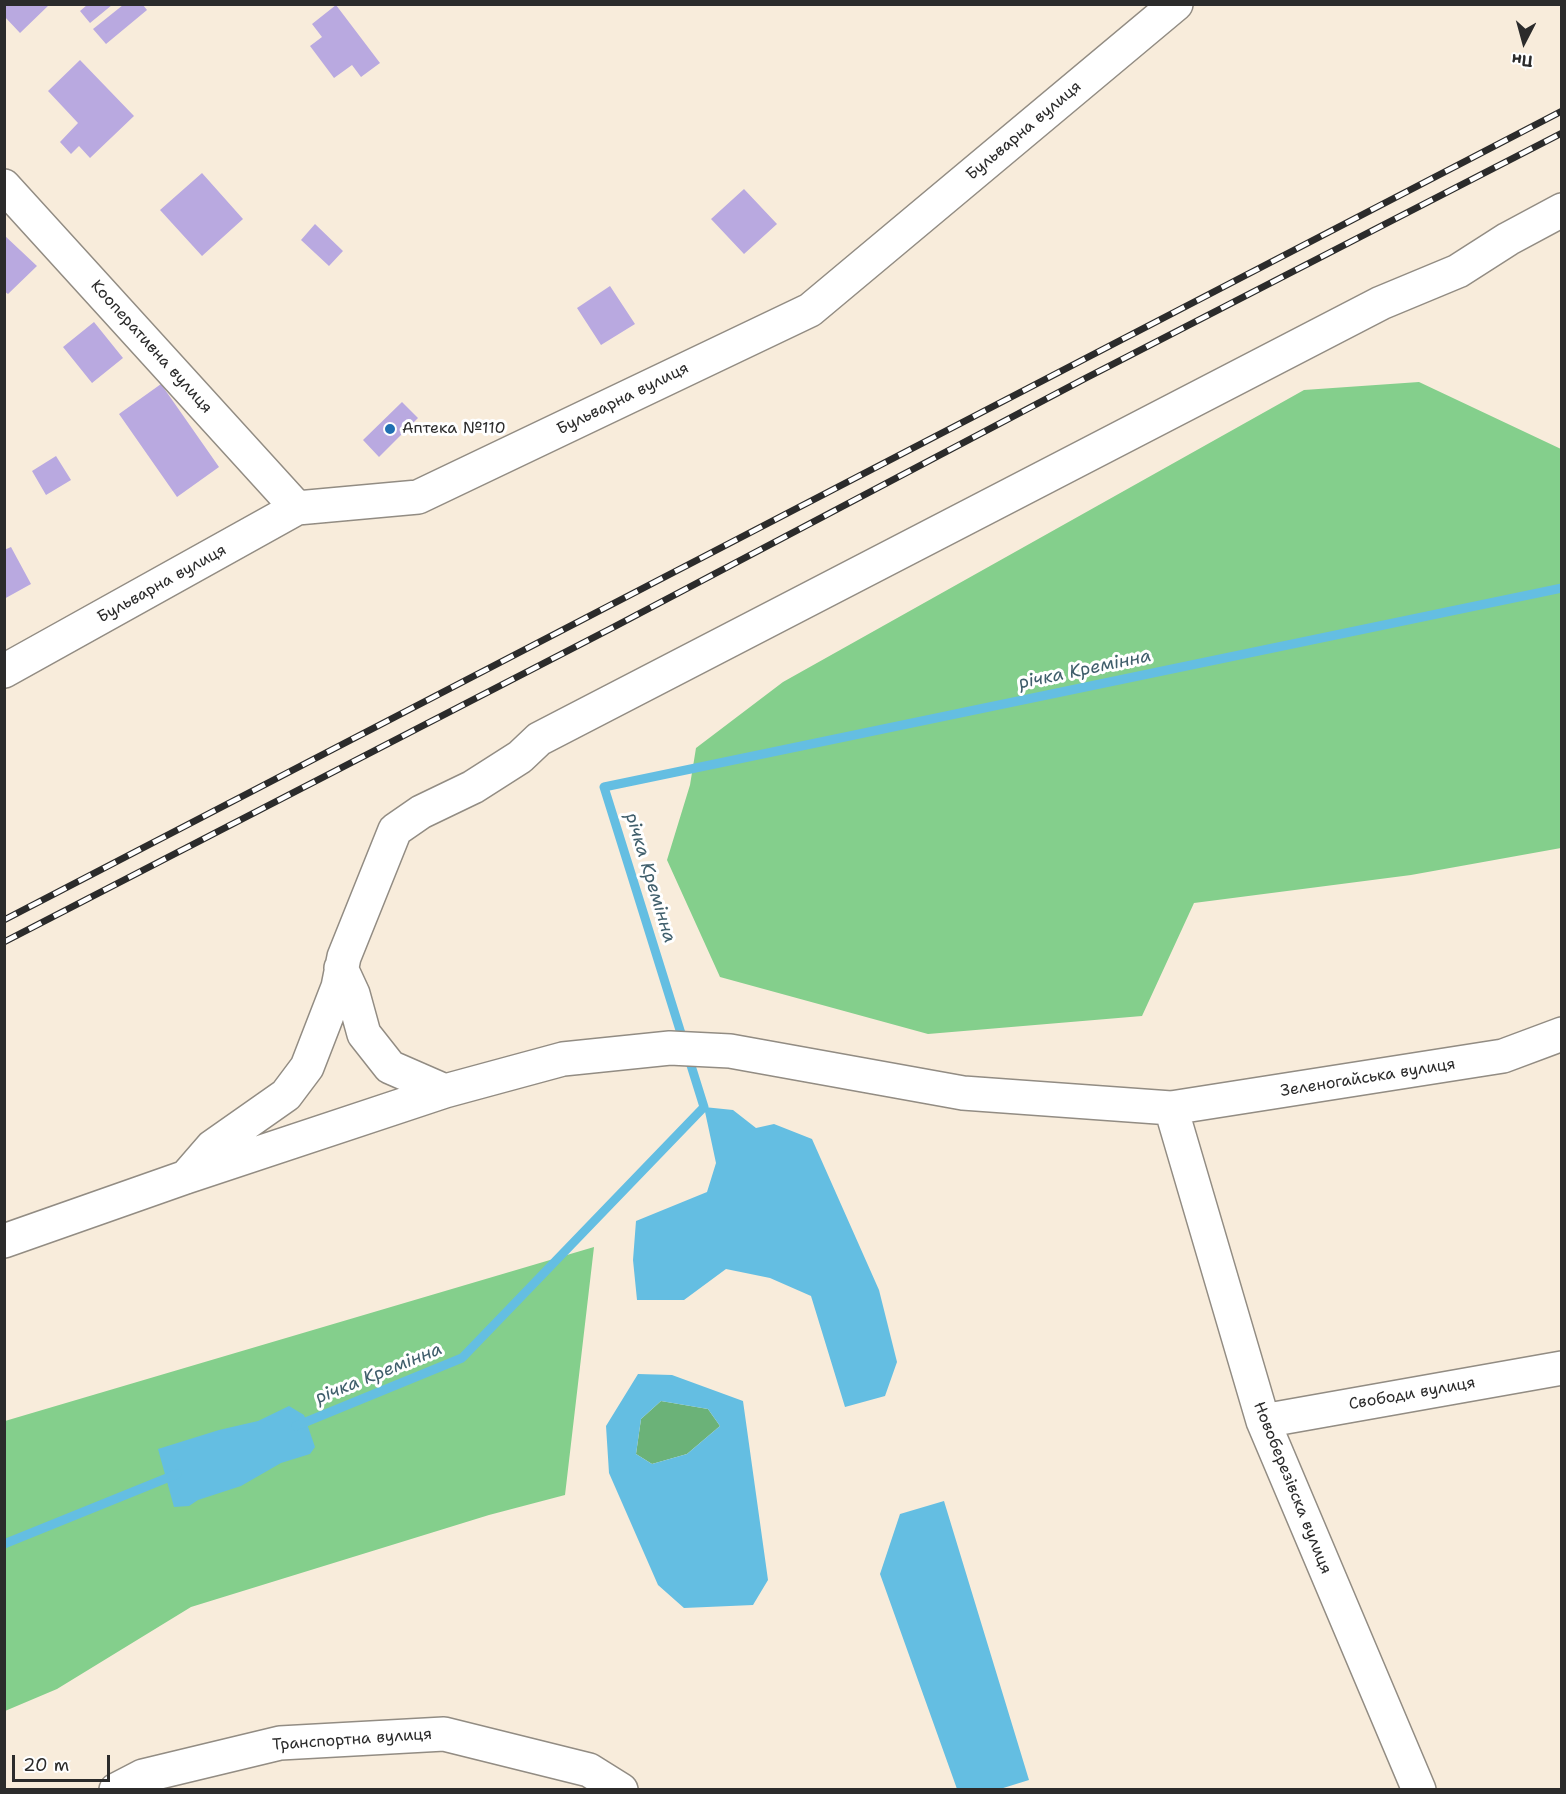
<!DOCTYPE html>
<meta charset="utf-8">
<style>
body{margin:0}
#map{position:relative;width:1566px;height:1794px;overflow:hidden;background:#f8ecdb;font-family:"Shantell Sans",sans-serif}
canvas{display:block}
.frame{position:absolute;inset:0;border:6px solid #2b2b2b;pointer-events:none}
.north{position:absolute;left:1494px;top:12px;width:60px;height:60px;-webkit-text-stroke:4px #fff;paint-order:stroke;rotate:186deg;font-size:16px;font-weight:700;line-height:24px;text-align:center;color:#2b2b2b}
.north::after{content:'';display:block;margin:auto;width:21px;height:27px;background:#2b2b2b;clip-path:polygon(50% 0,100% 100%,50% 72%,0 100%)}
.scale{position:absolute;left:12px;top:1755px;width:98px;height:27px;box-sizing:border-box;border:3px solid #2b2b2b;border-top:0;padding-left:8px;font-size:18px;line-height:21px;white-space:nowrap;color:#2b2b2b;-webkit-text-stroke:4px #fff;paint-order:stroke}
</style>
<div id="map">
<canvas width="1566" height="1794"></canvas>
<div class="frame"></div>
<div class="north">Пн</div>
<div class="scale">20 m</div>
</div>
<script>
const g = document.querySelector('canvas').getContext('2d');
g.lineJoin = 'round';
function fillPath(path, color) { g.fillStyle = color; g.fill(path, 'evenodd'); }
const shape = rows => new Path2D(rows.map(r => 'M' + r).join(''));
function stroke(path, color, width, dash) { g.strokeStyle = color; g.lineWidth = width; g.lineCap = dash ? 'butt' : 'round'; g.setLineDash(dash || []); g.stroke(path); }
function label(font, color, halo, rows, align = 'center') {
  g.font = font + ' "Shantell Sans",sans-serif'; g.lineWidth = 6; g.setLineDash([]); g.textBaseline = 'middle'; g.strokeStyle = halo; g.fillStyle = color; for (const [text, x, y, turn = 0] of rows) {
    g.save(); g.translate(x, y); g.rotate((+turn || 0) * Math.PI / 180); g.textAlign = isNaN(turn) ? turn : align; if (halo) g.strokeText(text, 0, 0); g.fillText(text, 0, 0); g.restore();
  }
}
fillPath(shape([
 [1419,382,1561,449,1561,848,1411,875,1194,903,1142,1016,928,1034,720,977,667,860,690,785,696,748,783,682,1304,390],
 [594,1247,565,1495,489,1515,191,1607,57,1689,5,1711,5,1421]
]), '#84cf8c');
fillPath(shape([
 [661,1401,708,1409,720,1426,687,1454,652,1464,636,1454,641,1419]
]), '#6bb278');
fillPath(shape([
 [704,1107,733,1110,756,1128,774,1124,812,1139,879,1290,897,1362,885,1396,845,1407,811,1296,770,1278,726,1269,684,1300,637,1300,633,1260,636,1221,707,1192,716,1163],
 [638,1374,672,1375,743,1401,768,1580,753,1605,684,1608,658,1585,609,1473,606,1426],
 [661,1401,708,1409,720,1426,687,1454,652,1464,636,1454,641,1419],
 [289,1406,304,1415,315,1447,310,1454,281,1463,241,1486,198,1500,189,1506,174,1507,158,1449,219,1430,258,1421],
 [944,1501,1029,1780,1000,1789,957,1789,880,1574,900,1514]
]), '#64bee2');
stroke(shape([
 [296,1426,462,1358,704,1107,604,787,1562,588],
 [4,1544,177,1474]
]), '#64bee2', 9);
fillPath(shape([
 [4,5,49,5,20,33,4,16],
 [87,5,112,5,90,23,80,11],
 [123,5,143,5,147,10,106,44,93,29],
 [336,5,380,63,361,77,352,65,334,78,310,46,322,37,312,24],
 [80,60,134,116,90,158,79,146,71,154,60,142,78,123,48,91],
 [202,173,243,219,202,256,160,210],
 [744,189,777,224,744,254,711,219],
 [315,224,343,251,329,266,301,240],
 [4,235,37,266,8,294,4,291],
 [610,286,635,324,601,345,577,308],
 [94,322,123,358,92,383,63,347],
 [161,384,219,467,177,497,119,414],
 [402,402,418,418,379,457,363,440],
 [56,456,71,480,46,495,32,471],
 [11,547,31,584,4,599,4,550]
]), '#b9a9e0');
const minor = shape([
 [4,186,297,508],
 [4,671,297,508,418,497,810,310,1176,4],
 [341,968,353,994,364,1034,390,1067,445,1091],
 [1171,1108,1263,1421,1419,1790],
 [186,1177,212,1147,286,1095,307,1067,338,987,344,957,395,830,421,812,473,787,520,757,539,739,1381,303,1458,271,1508,239,1562,210],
 [4,1241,186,1177,445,1091,563,1059,670,1048,730,1051,963,1093,1171,1108,1503,1056,1562,1034],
 [1263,1421,1562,1368],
 [116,1790,143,1776,280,1743,444,1734,589,1770,621,1790]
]);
stroke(minor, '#928c83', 36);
stroke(minor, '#fff', 33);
const rail = shape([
 [4,920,1562,111],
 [4,942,610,629,1086,378,1562,133]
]);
stroke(rail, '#2b2b2b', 7);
stroke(rail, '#fff', 4.5, [14]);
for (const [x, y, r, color] of [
 [390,429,6,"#1f6fb2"]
]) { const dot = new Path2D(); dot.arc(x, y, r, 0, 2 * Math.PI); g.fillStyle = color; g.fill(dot); stroke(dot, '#fff', 2); }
label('16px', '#2b2b2b', '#fff', [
 ["Бульварна вулиця",1024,131,-40],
 ["Кооперативна вулиця",151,347,48],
 ["Бульварна вулиця",623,399,-26],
 ["Бульварна вулиця",162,584,-29],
 ["Зеленогайська вулиця",1368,1078,-9],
 ["Свободи вулиця",1412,1394,-10],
 ["Новоберезівска вулиця",1292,1488,68],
 ["Транспортна вулиця",352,1740,-4]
]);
label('16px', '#2b2b2b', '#fff', [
 ["Аптека №110",402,429]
], 'left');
label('italic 18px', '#3f5e6b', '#fff', [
 ["річка Кремінна",1085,670,-12],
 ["річка Кремінна",650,878,73],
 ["річка Кремінна",379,1374,-22]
]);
</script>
